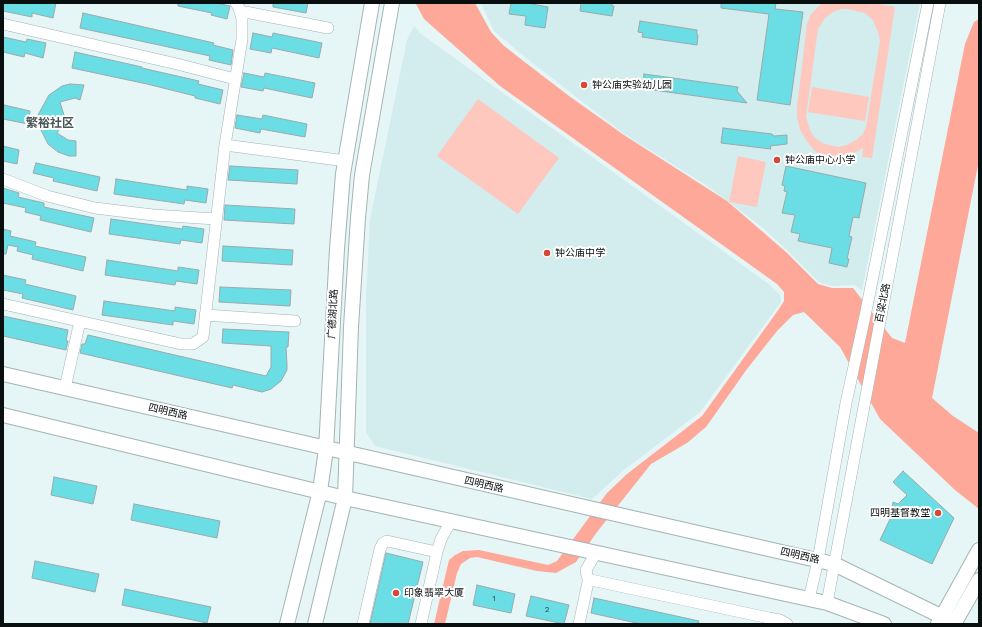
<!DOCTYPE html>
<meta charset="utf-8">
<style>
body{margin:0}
#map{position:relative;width:982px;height:627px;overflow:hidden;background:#e6f5f6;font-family:"Work Sans",sans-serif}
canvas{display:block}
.frame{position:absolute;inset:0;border:4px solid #090e0e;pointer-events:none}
</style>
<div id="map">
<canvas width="982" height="627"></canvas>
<div class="frame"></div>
</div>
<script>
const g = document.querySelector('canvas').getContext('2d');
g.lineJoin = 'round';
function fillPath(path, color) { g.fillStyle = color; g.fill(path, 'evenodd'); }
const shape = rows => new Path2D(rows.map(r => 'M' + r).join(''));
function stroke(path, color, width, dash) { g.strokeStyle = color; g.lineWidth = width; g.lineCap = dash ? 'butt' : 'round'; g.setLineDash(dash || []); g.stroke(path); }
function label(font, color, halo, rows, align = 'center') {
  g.font = font + ' "Work Sans","Noto Sans SC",sans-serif'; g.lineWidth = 4; g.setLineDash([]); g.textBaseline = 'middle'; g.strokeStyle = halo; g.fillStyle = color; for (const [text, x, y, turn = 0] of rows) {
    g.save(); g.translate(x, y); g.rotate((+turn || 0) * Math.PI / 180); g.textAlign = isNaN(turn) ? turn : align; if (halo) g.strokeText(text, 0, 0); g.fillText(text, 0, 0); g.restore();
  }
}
fillPath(shape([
 [481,3,920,3,862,290,854,285,831,286,819,282,787,250,762,227,709,187,623,133,525,57,494,31],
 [414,26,421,34,770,285,780,295,781,302,700,412,624,470,592,499,375,446,366,432,366,298,370,220,407,40]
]), '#d3ecee');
fillPath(shape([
 [822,3,874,3,895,7,872,158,862,157,863,148,849,156,841,157,832,157,819,154,813,149,808,143,800,130,797,117,797,107,807,24,811,14],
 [841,9,848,9,865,13,873,20,878,32,880,41,866,127,863,134,856,140,847,145,838,147,822,143,814,137,810,130,806,117,818,29,825,18,833,12],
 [812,87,869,97,865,121,808,112],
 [478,99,559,158,518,214,437,156],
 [738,156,766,162,757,207,729,202]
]), '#fec8be');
fillPath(shape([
 [413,3,475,3,491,32,503,45,522,60,569,96,624,135,727,201,786,252,818,284,832,288,853,288,892,338,905,343,965,44,974,22,979,19,979,160,932,398,953,416,979,433,979,509,955,490,880,419,840,347,804,312,793,315,777,331,747,369,706,427,687,443,651,464,597,532,576,562,556,573,537,571,477,557,470,558,461,564,457,573,445,624,434,624,449,560,455,555,463,551,479,550,548,565,557,561,607,493,627,474,702,416,779,309,784,301,784,292,777,284,500,86,424,19,416,4]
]), '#fea899');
const building = shape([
 [3,3,56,3,53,18,32,13,32,17,3,11,3,3],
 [178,3,216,3,230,6,227,19,211,15,212,13,178,6,178,3],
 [273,3,308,3,306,13,273,7,273,3],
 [511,3,532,3,532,4,548,7,545,28,525,25,526,16,509,14,511,3],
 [581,3,612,3,612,6,614,6,612,16,580,11,581,3],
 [721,3,776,3,775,9,803,12,790,105,757,100,769,14,721,8,721,3],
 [83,13,214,43,213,45,233,50,231,65,209,60,210,56,80,28,83,13],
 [640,21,697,30,697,35,698,35,697,45,642,37,643,33,638,32,640,21],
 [253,33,272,37,273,33,322,43,319,58,272,48,271,53,250,49,253,33],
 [3,37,26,42,27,39,46,43,43,58,25,53,24,57,3,52,3,37],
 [75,52,142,67,142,68,199,81,198,84,223,90,220,104,195,98,195,96,147,84,72,68,75,52],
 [244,73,264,77,265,73,315,83,312,98,264,88,263,91,241,87,244,73],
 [644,74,738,87,737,91,747,103,646,89,646,85,643,84,644,74],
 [70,84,84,85,80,100,75,98,60,102,64,115,62,124,57,133,68,140,76,141,76,156,69,156,58,152,48,144,41,130,38,115,49,95,62,86,70,84],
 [4,105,30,111,28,124,3,119,4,105],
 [237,115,262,119,263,115,307,124,305,137,261,129,260,133,235,128,237,115],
 [723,128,772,134,774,136,787,135,787,144,770,146,771,149,721,143,723,128],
 [3,146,19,150,17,164,3,161,3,146],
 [36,163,100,177,97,191,53,181,54,178,33,173,36,163],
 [230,166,298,170,297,184,228,180,230,166],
 [786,166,866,183,859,218,853,217,849,236,852,237,847,259,849,259,847,267,829,263,832,248,798,241,800,234,791,232,795,215,782,213,787,192,784,191,785,186,782,185,786,166],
 [116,179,187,190,187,186,208,189,206,203,185,200,184,204,114,194,116,179],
 [3,188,19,193,18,197,44,203,44,207,94,218,91,232,40,220,41,216,25,212,26,208,3,203,3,188],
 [225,205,295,209,294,224,224,220,225,205],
 [111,219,182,229,183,226,204,229,202,243,181,240,180,244,109,234,111,219],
 [3,229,11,231,10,236,36,242,35,246,86,257,83,271,32,259,33,255,17,251,18,247,8,245,6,254,3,254,3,229],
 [223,246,293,250,292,265,222,261,223,246],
 [107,260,178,271,178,267,199,270,197,284,176,281,175,285,105,275,107,260],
 [3,275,26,280,25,284,76,296,73,310,22,298,23,294,3,290,3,275],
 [220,287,291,290,290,306,219,302,220,287],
 [104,301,175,311,175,307,196,310,194,324,173,321,173,325,102,315,104,301],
 [3,316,68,330,66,341,68,341,66,350,3,336,3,316],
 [223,329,289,332,288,347,286,347,287,364,287,370,281,381,271,389,262,392,233,385,232,388,80,353,82,344,85,344,88,335,266,376,271,367,271,346,222,343,223,329],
 [903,471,954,518,932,564,880,540,890,519,893,502,898,504,907,495,893,482,903,471],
 [54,477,97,486,93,504,51,495,54,477],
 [134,504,220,521,217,538,131,520,134,504],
 [386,553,423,562,408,624,370,624,386,553],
 [35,561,99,574,95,592,32,578,35,561],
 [477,585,515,594,511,613,473,605,477,585],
 [125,589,211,607,207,623,122,605,125,589],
 [531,596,569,605,564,624,526,616,531,596],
 [594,598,699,621,698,624,641,624,591,613,594,598]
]);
fillPath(building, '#6adde5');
stroke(building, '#9baaab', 1);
const minor = shape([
 [240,11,328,28],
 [3,24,177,64,235,79],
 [225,145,346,161],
 [3,179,47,196,95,208,153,215,216,219],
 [3,304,181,344,193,344,203,337,225,145,242,39,242,19,239,8,236,3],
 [205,315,295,321],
 [65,388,80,321],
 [590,580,587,576,586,570,593,558,594,552],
 [809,599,818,560,846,403,865,316,928,3],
 [827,603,940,3],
 [363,624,380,549,383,543,387,541,437,552],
 [421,624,437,552,441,539,451,521],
 [579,624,588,582,591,580,769,618,780,620,787,624]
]);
const major = shape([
 [3,374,834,564,955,623],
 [3,415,345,498,827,603,884,624],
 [287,624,320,491,326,449,337,249,343,174,372,3],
 [315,624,345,498,351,327,358,218,362,175,392,3],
 [938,624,979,550],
 [954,624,979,580]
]);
stroke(minor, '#a4b3b4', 12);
stroke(major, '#a4b3b4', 16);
stroke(minor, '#fff', 11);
stroke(major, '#fff', 14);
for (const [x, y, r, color] of [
 [584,85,4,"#d54835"],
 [777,160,4,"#d54835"],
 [547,253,4,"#d54835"],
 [938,513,4,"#d54835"],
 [396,593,4,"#d54835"]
]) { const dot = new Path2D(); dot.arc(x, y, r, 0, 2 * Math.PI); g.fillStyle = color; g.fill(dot); stroke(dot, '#fff', 1.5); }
label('8px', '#214244', null, [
 ["1",494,599],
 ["2",547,610]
]);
label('10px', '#090e0e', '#fff', [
 ["钟公庙实验幼儿园",592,85],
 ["钟公庙中心小学",785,160],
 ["钟公庙中学",555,253],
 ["四明基督教堂",930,513,"right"],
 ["印象翡翠大厦",404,593]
], 'left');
label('10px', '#090e0e', '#fff', [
 ["百梁北路",883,303,-79],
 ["广德湖北路",333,314,-87],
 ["四明西路",168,412,13],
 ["四明西路",484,485,13],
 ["四明西路",800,556,13]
]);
label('bold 12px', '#485556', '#fff', [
 ["繁裕社区",50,123]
]);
</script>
